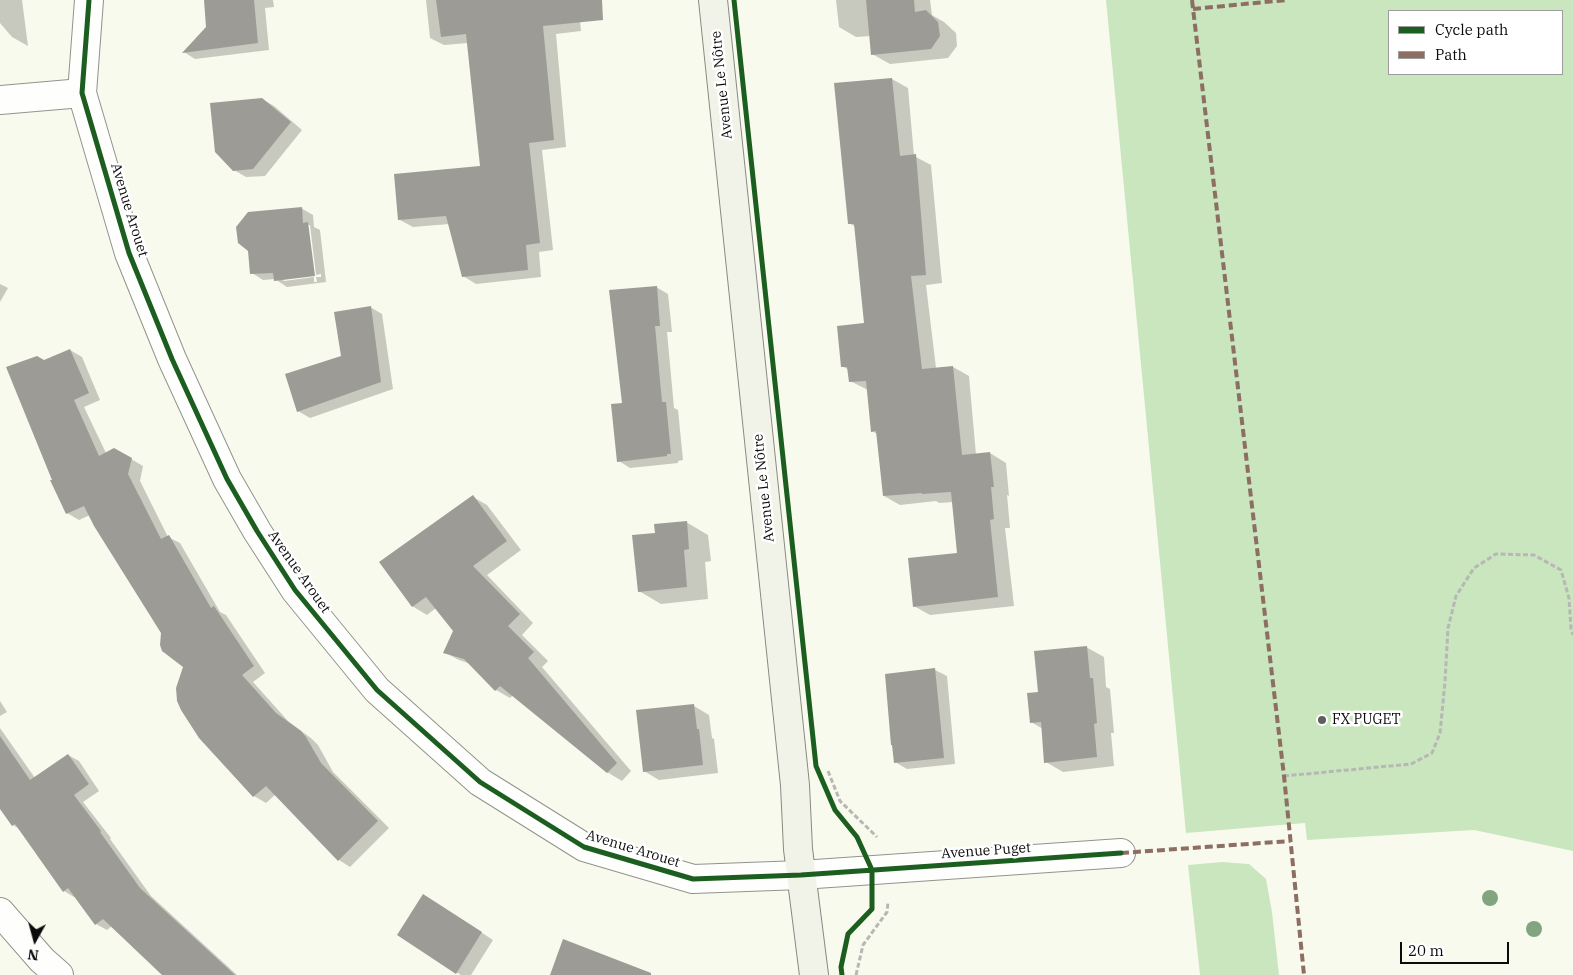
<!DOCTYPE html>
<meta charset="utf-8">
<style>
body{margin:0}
#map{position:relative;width:1573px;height:975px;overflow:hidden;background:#f9faee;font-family:"IBM Plex Serif",serif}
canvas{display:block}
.legend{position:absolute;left:1388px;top:10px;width:175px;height:65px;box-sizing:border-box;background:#fff;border:1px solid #9d9d9d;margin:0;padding:6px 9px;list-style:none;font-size:15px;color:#0b0b0b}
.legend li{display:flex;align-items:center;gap:10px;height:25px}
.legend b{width:25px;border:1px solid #9d9d9d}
.north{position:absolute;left:10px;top:915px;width:50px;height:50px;-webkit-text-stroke:4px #fff;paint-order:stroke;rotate:187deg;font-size:14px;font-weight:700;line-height:20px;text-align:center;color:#0b0b0b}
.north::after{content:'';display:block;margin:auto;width:18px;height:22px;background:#0b0b0b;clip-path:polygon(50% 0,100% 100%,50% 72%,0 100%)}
.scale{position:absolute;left:1400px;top:942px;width:109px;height:22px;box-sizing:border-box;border:2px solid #0b0b0b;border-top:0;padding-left:6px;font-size:15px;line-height:18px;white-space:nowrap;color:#0b0b0b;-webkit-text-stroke:4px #fff;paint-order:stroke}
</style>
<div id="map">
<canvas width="1573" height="975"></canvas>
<ul class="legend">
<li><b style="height:6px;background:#1b5e20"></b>Cycle path</li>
<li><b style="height:6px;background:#8d6e63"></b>Path</li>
</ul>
<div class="north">N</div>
<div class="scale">20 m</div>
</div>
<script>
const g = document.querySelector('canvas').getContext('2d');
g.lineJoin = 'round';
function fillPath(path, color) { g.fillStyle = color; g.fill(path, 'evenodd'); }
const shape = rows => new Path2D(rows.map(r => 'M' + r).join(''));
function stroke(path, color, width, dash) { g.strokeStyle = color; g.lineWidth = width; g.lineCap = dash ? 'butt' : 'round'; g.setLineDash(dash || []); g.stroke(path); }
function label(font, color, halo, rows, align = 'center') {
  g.font = font + ' "IBM Plex Serif",serif'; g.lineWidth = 5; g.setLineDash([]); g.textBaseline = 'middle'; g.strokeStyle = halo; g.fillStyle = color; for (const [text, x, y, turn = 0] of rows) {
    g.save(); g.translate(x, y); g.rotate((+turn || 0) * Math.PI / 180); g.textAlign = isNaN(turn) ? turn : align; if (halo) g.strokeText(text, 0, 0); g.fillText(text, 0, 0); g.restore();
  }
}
fillPath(shape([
 [1106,0,1573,0,1573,851,1474,830,1307,840,1305,823,1186,833],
 [1562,11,1562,74,1389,74,1389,11],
 [1222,862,1249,864,1266,879,1272,912,1279,975,1200,975,1188,865]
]), '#c9e6be');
fillPath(shape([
 [0,0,22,0,28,46,12,37,0,23],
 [205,0,273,0,274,7,265,8,269,50,195,59,184,52,208,28],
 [426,0,578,0,581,31,556,34,566,147,542,150,553,250,539,252,541,277,476,284,463,276,449,224,413,227,400,220,481,167,468,43,444,45,430,38],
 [836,0,930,0,932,15,944,22,956,33,957,46,948,58,890,64,872,54,871,36,856,37,839,27],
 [892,79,908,88,914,156,931,165,942,283,926,285,936,368,953,367,969,376,976,455,990,453,1006,463,1009,496,1007,495,1010,528,1005,528,1014,606,930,615,914,606,958,554,953,502,939,503,936,501,900,505,884,496,877,434,872,431,868,390,850,381,849,370,842,366,865,324,856,227,849,223,835,85],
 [262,99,274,106,302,130,265,176,246,177,234,170],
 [301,208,313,215,314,227,320,230,326,282,287,287,275,279,263,280,252,273],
 [308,225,310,225,316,275,321,274,321,277,316,277,317,282,314,282,314,277,284,281,282,279],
 [0,284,8,288,0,302],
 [656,287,668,294,672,332,667,332,674,408,678,410,683,460,678,461,678,463,630,468,619,461,623,404],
 [370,307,382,314,393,389,310,418,298,411,342,357],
 [70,350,82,357,100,400,84,407,106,453,114,449,143,466,140,481,168,537,180,543,220,612,226,615,265,673,253,682,288,721,312,739,318,745,333,772,389,828,350,867,339,860,276,794,266,803,254,796,200,737,184,666,90,515,79,520,67,513,53,480,44,361],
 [473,497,487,505,521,550,487,575,533,623,522,635,548,661,542,667,631,771,622,781,607,772,513,695,510,698,496,690,471,664,459,660,444,652,455,631,436,608,427,615,412,606],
 [686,522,708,535,711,561,705,562,708,599,661,604,639,591,656,534],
 [1086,647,1104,657,1106,687,1110,689,1114,733,1111,733,1114,766,1063,772,1046,762,1043,729,1031,722,1039,693],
 [935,670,947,676,955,764,907,769,895,762],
 [0,701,7,712,0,716],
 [694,706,709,715,712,738,714,739,718,773,659,780,644,771],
 [0,728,35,778,68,755,79,761,99,791,83,802,111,838,110,839,151,896,237,975,166,975,112,926,107,930,96,924,76,896,74,897,64,891,21,830,13,825,0,807],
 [435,902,493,940,471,975,461,975,398,934]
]), '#0003');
fillPath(shape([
 [204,0,254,0,258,43,182,53,206,27],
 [436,0,602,0,603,20,543,26,554,140,529,143,540,243,526,245,528,270,462,277,446,216,398,220,394,174,480,166,466,34,441,37],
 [866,0,914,0,915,12,926,10,938,22,940,36,931,49,871,55],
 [892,78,900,156,916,154,926,275,911,276,922,369,953,366,962,455,990,452,994,487,991,487,994,519,990,520,998,597,913,607,908,558,957,553,951,492,922,494,922,493,883,496,876,431,871,432,866,381,849,382,847,367,841,367,837,326,864,323,854,224,848,224,834,83],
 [262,98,291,122,253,169,233,171,215,152,210,103],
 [302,207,303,223,308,222,315,276,274,281,273,273,250,274,248,251,238,243,236,227,248,212],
 [657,286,660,326,655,326,662,402,666,402,671,454,667,454,667,456,617,462,611,404,622,403,609,290],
 [371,306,381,382,297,412,285,374,341,356,334,312],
 [70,349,89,393,74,400,99,456,114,448,132,458,128,474,161,539,169,535,211,608,214,606,254,666,242,675,276,713,301,731,306,737,321,763,378,821,338,861,266,786,253,797,199,738,181,710,177,701,176,688,183,667,162,651,160,645,161,633,94,526,84,506,66,514,50,480,52,480,6,367,37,356,44,360],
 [473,495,507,541,473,566,520,614,508,626,534,652,528,658,617,763,607,773,500,686,495,691,464,659,443,653,453,631,426,597,412,607,379,562],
 [687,521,689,549,684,550,687,587,638,592,632,535,655,533,654,524],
 [1087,646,1090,678,1093,678,1097,723,1094,724,1097,757,1044,763,1041,722,1030,723,1027,693,1038,692,1034,651],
 [935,668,944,758,894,763,892,745,891,745,885,674],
 [694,704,697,729,699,729,703,765,643,772,636,710],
 [0,736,30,780,68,754,89,784,74,795,101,831,100,832,140,888,235,975,162,975,103,919,95,925,68,888,63,892,15,824,12,826,0,809],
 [423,894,482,932,456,974,397,935],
 [563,939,651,973,651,975,550,975]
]), '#9c9b95');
const minor = shape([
 [89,0,82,93,129,253,172,359,227,479,257,531,295,590,377,690,480,782,584,847,693,879,801,875,1121,853],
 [0,912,42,960,59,975]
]);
const tertiary = shape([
 [0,100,82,93]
]);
const secondary = shape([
 [713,0,795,785,798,849,814,975]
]);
stroke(minor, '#92938d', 30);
stroke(tertiary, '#92938d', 30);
stroke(secondary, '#898984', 30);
stroke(shape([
 [828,771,840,801,877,837],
 [1284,776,1411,764,1432,753,1440,733,1445,682,1448,628,1456,596,1474,568,1496,554,1534,555,1561,570,1569,598,1571,629,1573,635],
 [856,975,863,945,887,912,888,902]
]), '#b7b7b5', 3, [5, 2.5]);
stroke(minor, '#fefefc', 28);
stroke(tertiary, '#fefefc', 28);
stroke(secondary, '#f2f3e8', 28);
stroke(shape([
 [1192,0,1284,776,1304,975],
 [1193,9,1286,0],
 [1121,853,1290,841]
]), '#8d6e63', 4, [8, 4]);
stroke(shape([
 [89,0,82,93,129,253,172,359,227,479,257,531,295,590,377,690,480,782,584,847,693,879,801,875,1121,853],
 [734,0,816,766,835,810,857,837,872,870,872,909,848,934,841,967,842,975]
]), '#1b5e20', 5);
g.fillStyle = '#82a47e';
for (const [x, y] of [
 [1490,898],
 [1534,929]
]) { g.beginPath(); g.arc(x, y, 8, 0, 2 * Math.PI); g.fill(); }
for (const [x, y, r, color] of [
 [1322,720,5,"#5e5f5a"]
]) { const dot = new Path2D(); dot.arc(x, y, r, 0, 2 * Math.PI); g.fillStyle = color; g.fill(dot); stroke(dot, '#fff', 2); }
label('14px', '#0b0b0b', '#fff', [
 ["Avenue Le Nôtre",722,85,-96],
 ["Avenue Arouet",129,210,73],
 ["Avenue Le Nôtre",764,488,-96],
 ["Avenue Arouet",299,572,55],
 ["Avenue Arouet",633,849,17],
 ["Avenue Puget",986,851,-4]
]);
label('14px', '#0b0b0b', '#fff', [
 ["FX PUGET",1332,720]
], 'left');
</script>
